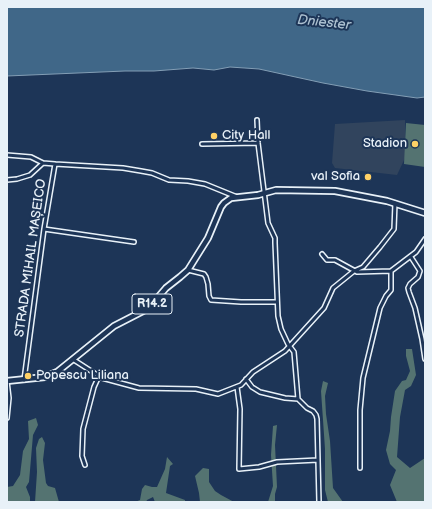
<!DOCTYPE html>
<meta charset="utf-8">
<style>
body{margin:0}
#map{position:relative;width:432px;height:509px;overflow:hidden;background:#1d3557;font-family:"Balsamiq Sans",sans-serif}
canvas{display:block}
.frame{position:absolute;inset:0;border:8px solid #e8f1f8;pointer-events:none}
</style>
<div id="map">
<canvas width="432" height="509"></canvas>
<div class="frame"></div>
</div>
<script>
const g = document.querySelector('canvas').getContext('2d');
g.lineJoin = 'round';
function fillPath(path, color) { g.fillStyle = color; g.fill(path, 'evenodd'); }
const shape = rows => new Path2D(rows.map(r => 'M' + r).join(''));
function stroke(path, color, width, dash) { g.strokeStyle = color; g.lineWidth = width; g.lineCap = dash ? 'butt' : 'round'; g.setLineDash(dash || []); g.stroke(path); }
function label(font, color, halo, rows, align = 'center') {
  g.font = font + ' "Balsamiq Sans",sans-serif'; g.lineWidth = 4; g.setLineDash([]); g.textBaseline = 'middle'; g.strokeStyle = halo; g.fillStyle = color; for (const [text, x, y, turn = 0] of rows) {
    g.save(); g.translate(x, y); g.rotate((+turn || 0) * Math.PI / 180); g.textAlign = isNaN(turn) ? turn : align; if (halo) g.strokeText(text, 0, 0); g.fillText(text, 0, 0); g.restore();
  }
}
fillPath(shape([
 [405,120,405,158,397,175,335,168,332,163,335,124]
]), '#31445d');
fillPath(shape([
 [406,123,425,125,425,167,404,164],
 [406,349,412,349,416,375,411,386,405,390,400,417,397,457,410,468,425,458,425,502,397,502,390,485,396,470,390,464,386,450,390,431,391,417,395,391,402,381,406,380,410,371,406,356],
 [323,381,328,383,325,396,326,414,330,441,333,488,343,502,328,502,325,490,325,449,321,391],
 [36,418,38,425,33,435,29,482,26,487,30,497,30,502,7,502,7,487,13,486,20,475,23,451,29,439,28,421],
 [277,425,275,445,277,487,275,494,275,502,268,502,273,486,271,455,273,426],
 [42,437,45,443,43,460,46,483,48,486,55,488,59,502,35,502,37,472,36,448,39,439],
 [167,457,173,464,170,466,166,493,185,500,185,502,155,502,153,497,147,500,146,502,135,502,140,500,142,489,145,485,152,487,157,487,165,469],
 [203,468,209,469,209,482,215,491,221,495,234,502,200,502,199,493,195,476]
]), '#547371');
const water = shape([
 [7,7,425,7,425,97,417,98,367,91,323,83,259,69,230,67,214,70,193,68,154,71,125,71,7,76,7,7]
]);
fillPath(water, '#406788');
stroke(water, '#839eb5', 1);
const minor = shape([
 [257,120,258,143,268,223,275,238,275,243,278,316,281,329,288,344,294,352,298,399,307,408,313,411,316,415,317,419,319,502],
 [202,144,258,143],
 [7,155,31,157,43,163,55,164,123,168,141,171,152,173,169,180,188,181,205,184,237,197],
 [7,180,17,179,30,175,43,163],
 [44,229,134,242],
 [322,254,327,260,335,260,357,272,391,271,416,252,425,239],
 [411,257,420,271,418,277,410,284,408,288,409,292,415,308,422,339,425,359],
 [188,270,204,274,206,277,208,284,209,296,211,300,241,302,276,302],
 [74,360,102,378,139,388,196,389,218,394,241,385,253,372,285,351,324,308,333,288,354,271,363,267,380,247,394,229,395,203],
 [246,379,252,387,260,392,285,398,298,399],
 [24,380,44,229,55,164],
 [237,387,240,409,239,469,259,467,277,462,318,460],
 [7,418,9,398,7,381],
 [85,465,82,456,83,429,94,387,99,376],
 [360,468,360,410,363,378,380,308,386,296,391,290,391,271]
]);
const primary = shape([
 [7,381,45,377,57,372,114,326,149,308,166,288,180,277,188,270,208,238,221,207,224,203,231,198,258,195,276,190,335,191,387,201,425,213]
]);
stroke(minor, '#e8f1f8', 6);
stroke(primary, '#e8f1f8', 8);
stroke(minor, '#1d3557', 3);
stroke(primary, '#1d3557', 4.5);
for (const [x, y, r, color] of [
 [214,136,4,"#ffd166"],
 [415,144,4,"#ffd166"],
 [368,177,4,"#ffd166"],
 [28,376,4,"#ffd166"]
]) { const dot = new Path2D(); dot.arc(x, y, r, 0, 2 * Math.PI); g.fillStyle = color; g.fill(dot); stroke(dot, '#1d3557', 1.5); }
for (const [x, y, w] of [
 [152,304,40]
]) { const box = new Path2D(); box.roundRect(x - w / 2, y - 10, w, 20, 3); g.fillStyle = '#1d3557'; g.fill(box); stroke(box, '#e8f1f8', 1); }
label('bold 12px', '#e8f1f8', null, [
 ["R14.2",152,304]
]);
label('13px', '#e8f1f8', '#1d3557', [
 ["City Hall",222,136],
 ["Stadion",407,144,"right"],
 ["val Sofia",360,177,"right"],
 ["Popescu Liliana",36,376]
], 'left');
label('13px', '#e8f1f8', '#1d3557', [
 ["STRADA MIHAIL MAȘEICO",31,258,-82]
]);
label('italic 14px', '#adc1d1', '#1d3557', [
 ["Dniester",324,23,6]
]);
</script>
